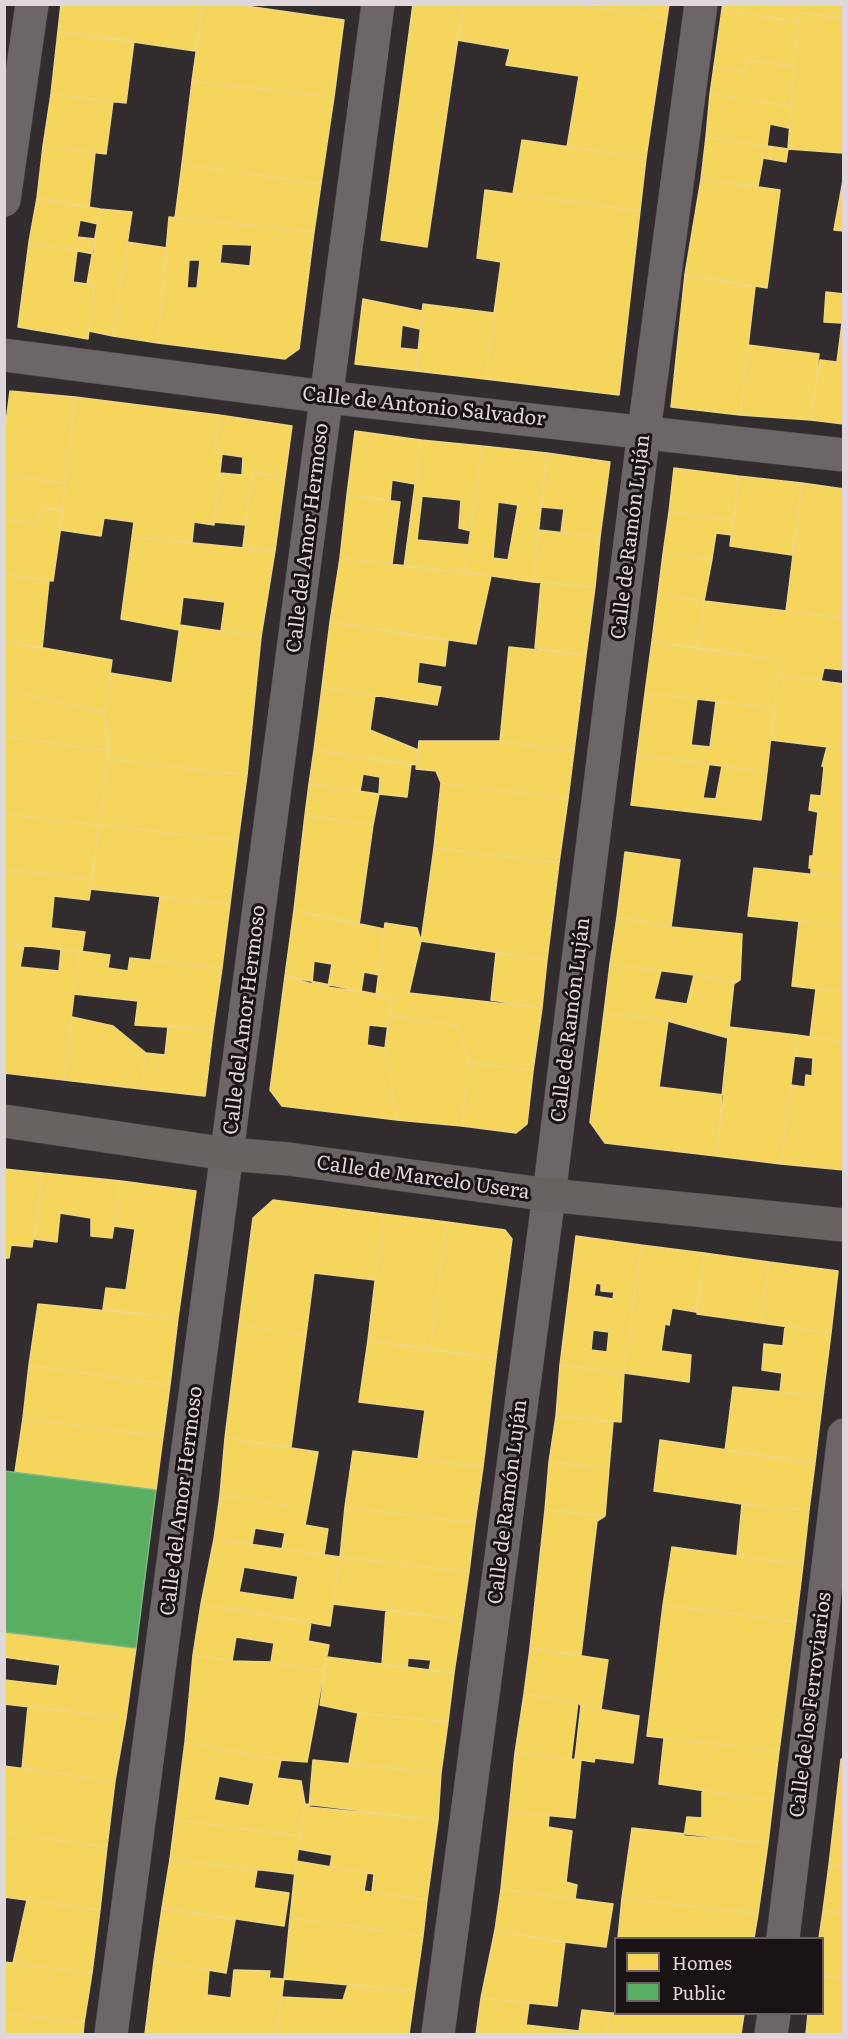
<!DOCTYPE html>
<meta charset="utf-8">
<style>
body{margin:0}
#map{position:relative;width:848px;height:2039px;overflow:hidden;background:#312c2e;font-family:Literata,serif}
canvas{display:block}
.frame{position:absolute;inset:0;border:6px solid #dfd7da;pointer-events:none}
.legend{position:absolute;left:614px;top:1937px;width:210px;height:78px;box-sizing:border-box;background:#191315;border:2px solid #686164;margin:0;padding:8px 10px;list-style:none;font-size:18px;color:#dfd7da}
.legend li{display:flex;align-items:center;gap:12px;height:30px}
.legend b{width:30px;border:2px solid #686164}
</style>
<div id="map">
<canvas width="848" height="2039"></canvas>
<div class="frame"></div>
<ul class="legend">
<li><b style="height:16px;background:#f6d55c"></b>Homes</li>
<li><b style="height:16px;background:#5aae61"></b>Public</li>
</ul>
</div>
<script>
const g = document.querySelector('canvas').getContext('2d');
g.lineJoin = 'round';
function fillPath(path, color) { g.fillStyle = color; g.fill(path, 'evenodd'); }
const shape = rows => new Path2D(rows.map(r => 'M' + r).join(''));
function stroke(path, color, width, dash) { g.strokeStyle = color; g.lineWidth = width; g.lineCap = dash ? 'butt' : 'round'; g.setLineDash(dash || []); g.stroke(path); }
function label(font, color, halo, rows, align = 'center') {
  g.font = font + ' Literata,serif'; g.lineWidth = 6; g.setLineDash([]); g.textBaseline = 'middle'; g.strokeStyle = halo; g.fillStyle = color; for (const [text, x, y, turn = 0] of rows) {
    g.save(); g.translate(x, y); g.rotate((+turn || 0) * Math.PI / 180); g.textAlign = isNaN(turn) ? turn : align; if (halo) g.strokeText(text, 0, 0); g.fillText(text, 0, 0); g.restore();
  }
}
const homes = shape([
 [61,4,203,4,195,51,58,31,61,4],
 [203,4,232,4,344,20,334,97,192,81,203,4],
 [413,4,463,4,427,247,381,240,413,4],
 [463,4,569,4,667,18,646,158,567,147,579,76,506,65,510,49,457,40,463,4],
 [569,4,669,4,667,18,569,4],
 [723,4,844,4,844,18,798,13,797,22,722,9,723,4],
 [722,9,797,22,794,66,747,60,745,72,714,66,722,9],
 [798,13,844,18,843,153,788,149,798,13],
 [58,31,134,41,126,103,51,94,58,31],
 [747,60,794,66,791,106,710,94,714,66,745,72,747,60],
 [192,81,334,97,321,184,182,164,192,81],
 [51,94,113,102,106,154,43,146,51,94],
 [710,94,791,106,789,128,770,124,767,146,706,137,710,94],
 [706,137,788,149,786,162,763,158,758,186,701,179,706,137],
 [522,140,646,158,640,211,513,194,522,140],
 [43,146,95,153,89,208,37,198,43,146],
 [182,164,321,184,314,232,175,218,182,164],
 [844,175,844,231,834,230,844,175],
 [701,179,780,190,767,288,685,274,701,179],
 [485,190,640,211,619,395,485,379,501,262,477,258,485,190],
 [37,198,100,209,98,224,80,220,77,237,96,239,94,254,29,242,37,198],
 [100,209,132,212,113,336,89,331,94,285,87,284,100,209],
 [169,217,314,232,299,349,285,359,158,343,169,217],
 [222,244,252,245,250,266,220,263,222,244],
 [189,260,200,260,197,288,187,288,189,260],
 [29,242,77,251,73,282,94,285,88,339,18,327,29,242],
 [127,242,167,248,158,343,113,336,127,242],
 [685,274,755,287,740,415,671,407,685,274],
 [826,292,844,294,844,424,811,420,820,360,837,362,842,323,824,322,826,292],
 [363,299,422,311,420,329,402,325,400,348,418,350,416,371,355,364,363,299],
 [423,304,494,313,485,379,416,371,423,304],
 [748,345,819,354,811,420,740,415,748,345],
 [10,391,75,397,65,483,4,475,4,438,10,391],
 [75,397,219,415,215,453,222,454,214,525,194,522,192,542,132,537,134,522,104,518,101,536,60,530,75,397],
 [219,415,292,426,285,477,252,472,245,525,214,522,220,473,242,475,243,457,215,453,219,415],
 [355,431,421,440,415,484,392,480,390,500,347,495,355,431],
 [421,440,482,446,471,531,459,528,461,500,422,496,417,540,469,545,465,572,404,567,421,440],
 [482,446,547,453,533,582,465,572,482,446],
 [498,502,518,505,508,560,493,558,498,502],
 [547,453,610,462,600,537,561,532,564,509,542,507,547,453],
 [674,468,738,476,734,520,669,512,674,468],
 [252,472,285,477,275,551,243,547,252,472],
 [4,475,65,483,62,510,44,507,36,524,4,520,4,475],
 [738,476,802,483,792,555,730,546,738,476],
 [802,483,844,489,844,618,786,611,802,483],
 [347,495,400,502,392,564,340,558,347,495],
 [44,507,63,512,53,581,4,574,4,520,36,524,44,507],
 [669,512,734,520,732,535,716,533,712,559,663,554,669,512],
 [539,530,600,537,595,587,533,582,539,530],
 [132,537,275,551,261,637,221,631,225,602,183,597,179,630,121,619,132,537],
 [663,554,712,559,704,601,658,594,663,554],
 [340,558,491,576,476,644,330,622,340,558],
 [4,574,49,581,42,649,4,641,4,574],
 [541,582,595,587,586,655,535,648,541,582],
 [658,594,704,601,698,649,652,641,658,594],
 [704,601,844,618,844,670,824,668,821,681,778,675,780,660,698,649,704,601],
 [330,622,448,641,445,666,419,662,417,683,441,687,437,705,322,687,330,622],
 [180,625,261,637,247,775,108,759,105,712,110,673,172,683,180,625],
 [4,641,112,660,105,712,4,690,4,641],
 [652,641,780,660,774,708,645,693,652,641],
 [509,647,586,655,574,751,500,741,509,647],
 [778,675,844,684,844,749,771,740,778,675],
 [322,687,375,695,370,730,418,750,417,765,314,750,322,687],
 [4,690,105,712,109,751,4,736,4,690],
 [645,693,697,699,691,745,710,747,716,701,774,708,767,772,637,755,645,693],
 [4,736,109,751,99,825,4,814,4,736],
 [419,741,500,741,574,751,568,799,441,783,436,771,416,769,419,741],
 [827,747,844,749,844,878,811,874,811,868,809,868,810,856,813,856,818,812,809,810,811,795,821,796,824,767,822,766,827,747],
 [314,750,411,765,407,797,379,794,380,777,363,774,360,791,309,784,314,750],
 [637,755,709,764,703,798,716,799,722,766,767,772,761,820,631,805,637,755],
 [108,759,247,775,238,841,99,825,108,759],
 [441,783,568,799,559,863,434,848,441,783],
 [309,784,379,794,373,825,305,815,309,784],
 [4,814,99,825,92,880,4,869,4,814],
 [305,815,373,825,359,925,294,910,305,815],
 [99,825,238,841,230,904,90,889,99,825],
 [434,848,559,863,547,960,421,941,434,848],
 [625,852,680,860,671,927,617,917,625,852],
 [754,868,844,878,844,926,748,916,754,868],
 [4,869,92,880,89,900,54,896,51,928,85,932,82,952,4,943,4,869],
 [160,897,230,904,222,968,151,960,160,897],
 [294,910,384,929,379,975,364,972,361,992,328,987,332,964,314,961,312,984,285,976,294,910],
 [617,917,671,927,742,934,740,980,734,984,734,982,694,975,610,964,617,917],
 [799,921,844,926,844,992,792,986,799,921],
 [385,923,417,928,421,941,409,993,542,1008,533,1071,469,1062,458,1026,389,1015,391,997,376,995,385,923],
 [5,943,24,945,20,967,59,971,61,950,79,951,64,1080,4,1073,5,943],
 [79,951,110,955,108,968,128,971,130,958,222,968,213,1030,135,1025,138,1001,74,994,79,951],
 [496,953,547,960,542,1008,491,1000,496,953],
 [610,964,661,971,654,999,687,1004,694,975,734,982,728,1038,668,1021,604,1013,610,964],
 [285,976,391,997,388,1027,369,1025,367,1045,385,1048,397,1120,282,1106,270,1090,285,976],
 [816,989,844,992,844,1042,810,1037,816,989],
 [604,1013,668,1021,659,1087,724,1095,716,1156,605,1143,590,1122,604,1013],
 [389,1015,458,1026,469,1062,462,1126,397,1120,385,1048,389,1015],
 [72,1017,113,1026,146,1053,141,1089,64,1080,72,1017],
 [168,1026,213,1030,205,1096,141,1089,146,1053,165,1055,168,1026],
 [729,1027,797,1035,781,1164,716,1156,729,1027],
 [797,1035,844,1042,844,1170,781,1164,791,1085,805,1087,806,1075,812,1076,813,1058,795,1056,797,1035],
 [469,1062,533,1071,527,1124,516,1133,462,1126,469,1062],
 [4,1169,43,1173,32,1247,11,1245,9,1258,4,1258,4,1169],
 [43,1173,121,1181,112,1238,91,1236,91,1218,60,1213,57,1242,34,1239,43,1173],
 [121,1181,196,1191,178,1318,103,1309,106,1288,126,1290,135,1229,114,1226,121,1181],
 [273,1200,383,1214,375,1280,314,1273,306,1335,239,1325,253,1218,273,1200],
 [383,1214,447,1222,430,1350,368,1340,383,1214],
 [447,1222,505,1230,512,1239,496,1358,430,1350,447,1222],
 [576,1236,641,1245,624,1373,560,1365,576,1236],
 [596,1283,601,1284,601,1291,614,1292,613,1299,594,1296,596,1283],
 [593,1330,609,1332,607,1352,591,1350,593,1330],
 [641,1245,704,1253,696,1312,672,1308,669,1325,665,1324,661,1351,691,1355,689,1382,624,1373,641,1245],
 [704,1253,769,1262,761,1323,697,1314,704,1253],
 [769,1262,838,1271,831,1333,761,1323,769,1262],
 [38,1304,178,1318,170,1385,29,1365,38,1304],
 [239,1325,306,1335,291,1447,225,1438,239,1325],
 [785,1326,831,1333,823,1396,780,1392,782,1373,762,1370,764,1344,783,1346,785,1326],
 [368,1340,496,1358,483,1467,418,1459,425,1410,359,1402,368,1340],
 [29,1365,170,1385,163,1437,23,1418,29,1365],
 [560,1365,624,1373,621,1422,556,1416,560,1365],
 [733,1387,823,1396,815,1463,725,1451,733,1387],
 [556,1416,613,1422,609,1468,549,1462,556,1416],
 [23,1418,163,1437,156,1490,15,1472,23,1418],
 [225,1438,318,1452,308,1509,220,1495,225,1438],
 [660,1440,815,1463,809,1510,742,1504,654,1491,660,1440],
 [353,1451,483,1467,475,1523,345,1507,353,1451],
 [549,1462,609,1468,605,1516,545,1510,549,1462],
 [220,1495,308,1509,305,1525,328,1529,324,1555,282,1549,285,1533,255,1528,252,1544,214,1539,220,1495],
 [742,1504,809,1510,803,1565,737,1556,742,1504],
 [345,1507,475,1523,469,1572,340,1557,345,1507],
 [545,1510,605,1516,597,1521,581,1655,530,1648,545,1510],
 [214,1539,340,1557,330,1626,201,1604,214,1539],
 [244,1567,298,1576,294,1600,239,1592,244,1567],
 [672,1547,803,1565,796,1622,663,1605,672,1547],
 [340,1557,469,1572,462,1620,333,1604,340,1557],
 [201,1604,311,1622,308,1641,329,1645,324,1671,271,1662,274,1643,236,1637,232,1661,193,1655,201,1604],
 [663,1605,796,1622,779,1751,647,1736,663,1605],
 [386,1609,462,1620,454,1673,429,1671,431,1660,408,1658,407,1669,382,1664,386,1609],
 [4,1632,136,1648,126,1718,4,1704,4,1680,57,1686,60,1665,4,1657,4,1632],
 [530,1648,608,1660,601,1709,581,1706,578,1702,524,1694,530,1648],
 [193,1655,232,1661,271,1662,324,1671,307,1762,281,1760,185,1742,193,1655],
 [327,1657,454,1673,448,1722,358,1713,320,1705,327,1657],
 [524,1694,578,1702,571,1759,515,1753,524,1694],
 [28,1706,126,1718,115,1781,22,1769,28,1706],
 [581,1706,639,1716,633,1763,595,1758,594,1762,575,1759,581,1706],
 [358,1713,448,1722,441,1773,349,1764,358,1713],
 [664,1738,779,1751,773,1801,659,1784,664,1738],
 [185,1742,281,1760,277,1778,301,1781,305,1804,300,1836,175,1820,185,1742],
 [219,1776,254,1783,249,1806,214,1800,219,1776],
 [515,1753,581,1760,575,1818,509,1812,515,1753],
 [841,1759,844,1759,844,1813,835,1813,841,1759],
 [313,1760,441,1773,438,1820,309,1807,313,1760],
 [4,1766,115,1781,107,1847,4,1833,4,1766],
 [702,1790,773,1801,768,1843,684,1836,687,1817,702,1818,702,1790],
 [305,1804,438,1820,427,1900,372,1892,374,1874,330,1867,332,1855,298,1849,305,1804],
 [509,1812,549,1816,548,1827,572,1831,566,1882,577,1885,575,1899,501,1889,509,1812],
 [835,1813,844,1813,844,1867,829,1865,835,1813],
 [175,1820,300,1836,295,1874,170,1859,175,1820],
 [632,1828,768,1843,758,1914,622,1898,632,1828],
 [4,1833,107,1847,100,1910,4,1897,4,1833],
 [170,1859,257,1870,254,1888,289,1893,284,1926,162,1908,170,1859],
 [296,1861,367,1873,364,1891,427,1900,423,1936,290,1918,296,1861],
 [829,1865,844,1867,844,1913,823,1911,829,1865],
 [501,1889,613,1904,606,1947,547,1940,495,1930,501,1889],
 [622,1898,758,1914,754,1938,618,1938,622,1898],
 [27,1900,100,1910,92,1973,13,1963,27,1900],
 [162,1908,235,1920,226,1973,154,1961,162,1908],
 [823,1911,844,1913,844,1979,822,1976,822,1938,819,1938,823,1911],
 [290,1918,423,1936,415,1991,284,1979,290,1918],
 [495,1930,565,1942,557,2006,481,1998,495,1930],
 [154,1961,209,1970,207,1995,231,1998,234,1970,270,1971,269,1978,284,1979,277,2034,145,2034,154,1961],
 [4,1962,92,1973,84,2023,4,2013,4,1962],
 [822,1976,844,1979,844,2034,806,2034,808,2014,822,2014,822,1976],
 [348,1984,415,1991,409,2034,277,2034,281,1997,343,2000,348,1984],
 [481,1998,529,2003,526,2025,579,2031,582,2010,610,2013,607,2034,476,2034,481,1998],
 [4,2013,84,2023,83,2034,4,2034,4,2013],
 [610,2013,616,2013,744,2014,741,2034,607,2034,610,2013]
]);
fillPath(homes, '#f6d55c');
stroke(homes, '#efd682', 1.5);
const public = shape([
 [4,1471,156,1490,136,1648,4,1632,4,1471]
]);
fillPath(public, '#5aae61');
stroke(public, '#82ba85', 1.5);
const minor = shape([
 [4,200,32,4],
 [4,355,326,397,844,455],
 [783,1938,844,1435],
 [111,2034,378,4],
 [438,2034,549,1195,644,431,701,4],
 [771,2034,774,2014]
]);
const major = shape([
 [4,1121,227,1154,289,1159,549,1195,844,1225]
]);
stroke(minor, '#4d474a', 34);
stroke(major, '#4d474a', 34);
stroke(minor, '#6b6768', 33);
stroke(major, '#676361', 33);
label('20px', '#dfd7da', '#191315', [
 ["Calle de Antonio Salvador",424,407,6],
 ["Calle de Ramón Luján",631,537,-83],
 ["Calle del Amor Hermoso",308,538,-83],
 ["Calle del Amor Hermoso",245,1020,-83],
 ["Calle de Ramón Luján",571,1020,-83],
 ["Calle de Marcelo Usera",423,1178,8],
 ["Calle del Amor Hermoso",182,1501,-83],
 ["Calle de Ramón Luján",508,1502,-83],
 ["Calle de los Ferroviarios",811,1705,-83]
]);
</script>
